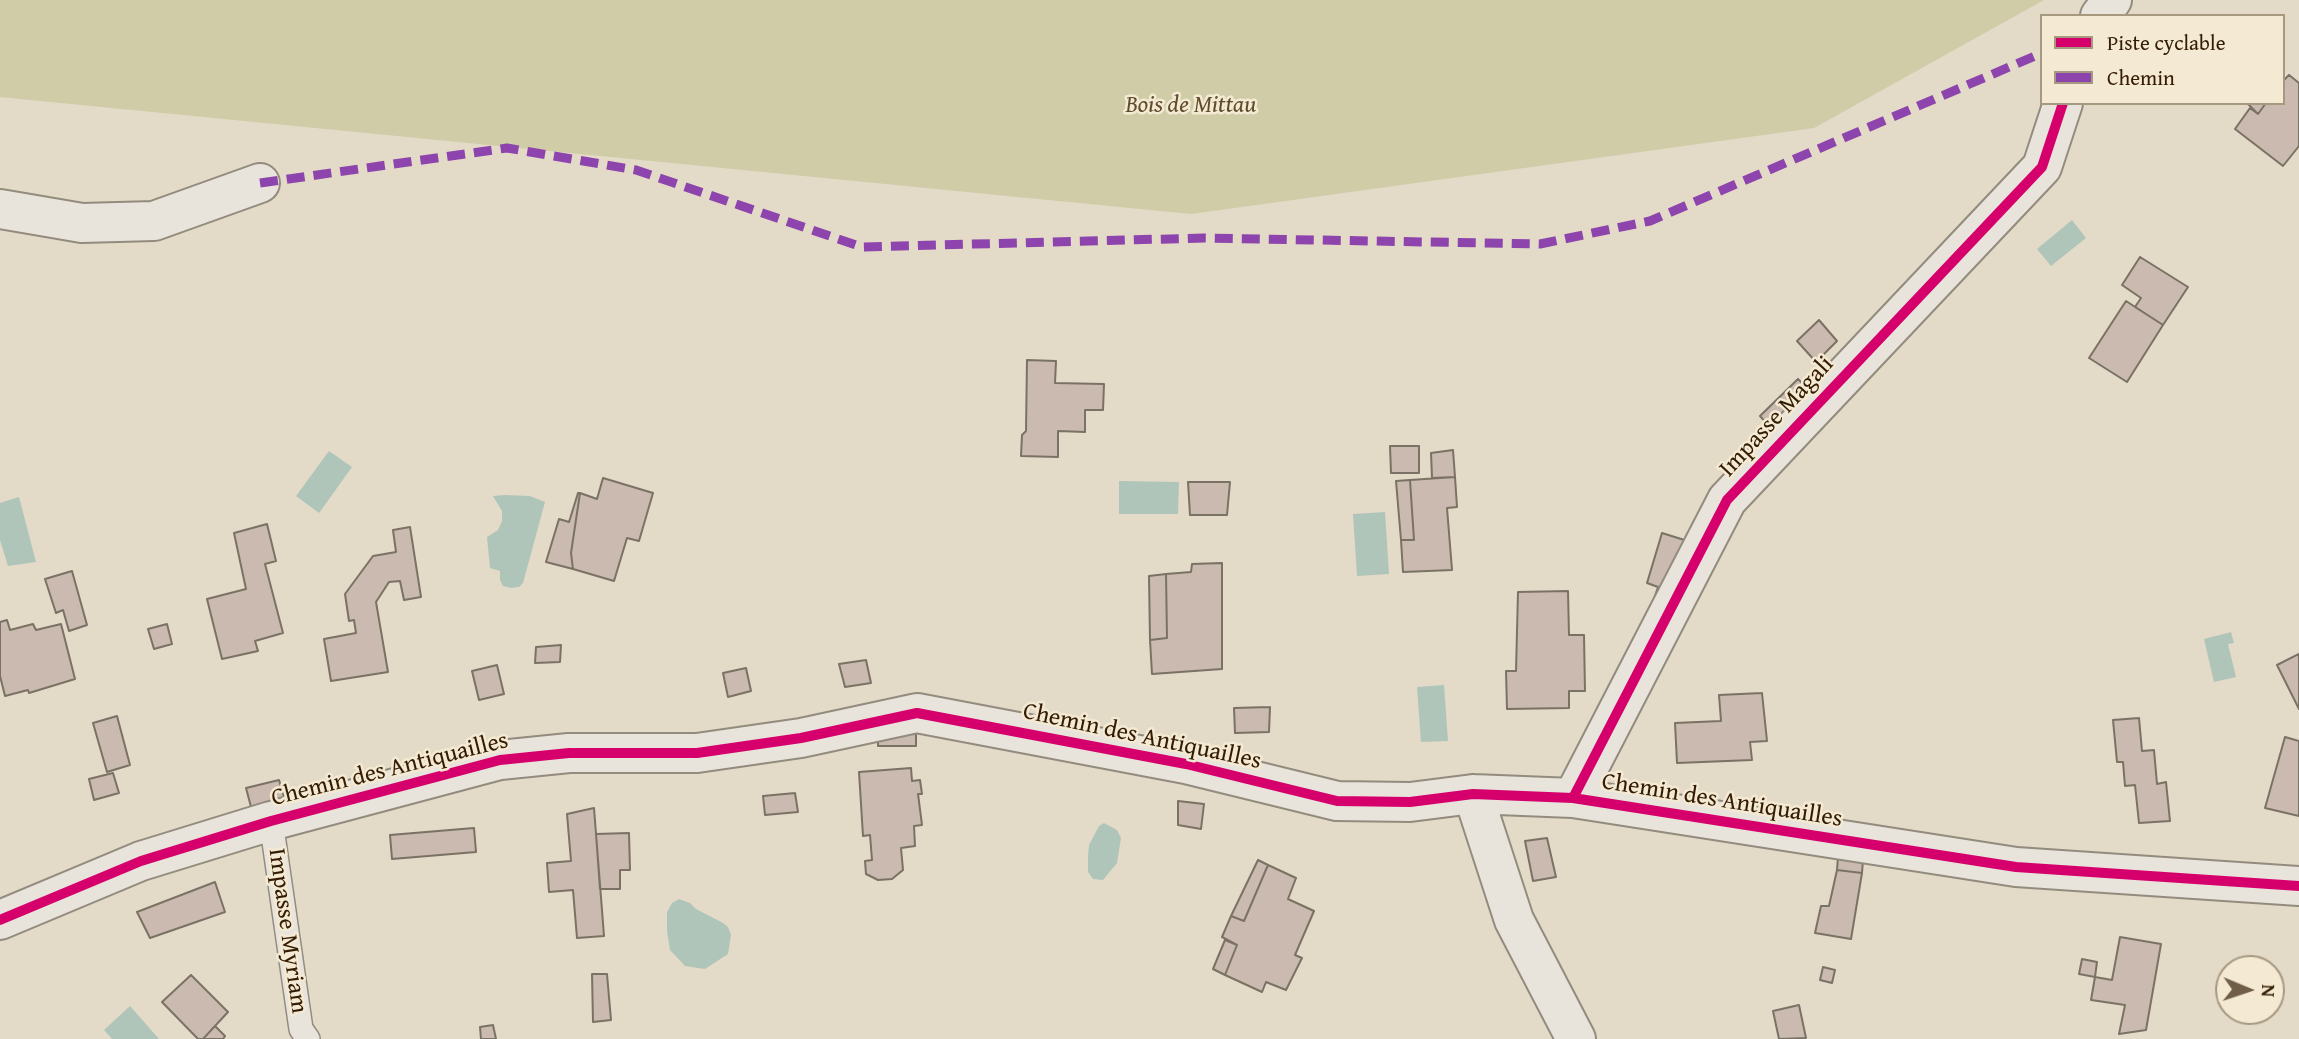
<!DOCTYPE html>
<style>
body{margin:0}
#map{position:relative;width:2299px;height:1039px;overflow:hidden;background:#e3dac7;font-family:"Gentium Book Plus",serif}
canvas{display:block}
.legend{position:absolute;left:2040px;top:14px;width:245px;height:91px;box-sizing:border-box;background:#f4ead3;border:2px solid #a79880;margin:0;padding:9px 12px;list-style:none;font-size:21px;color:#341c04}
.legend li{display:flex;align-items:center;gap:14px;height:35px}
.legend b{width:35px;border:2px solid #a79880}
.north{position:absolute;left:2215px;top:955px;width:70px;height:70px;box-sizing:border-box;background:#f4ead3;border:2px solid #a79880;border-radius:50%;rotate:92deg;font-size:19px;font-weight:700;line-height:28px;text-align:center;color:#341c04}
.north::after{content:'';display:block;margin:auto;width:24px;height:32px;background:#715e48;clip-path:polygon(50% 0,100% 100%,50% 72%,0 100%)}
</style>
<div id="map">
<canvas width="2299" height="1039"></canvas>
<ul class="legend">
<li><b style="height:9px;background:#d6006c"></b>Piste cyclable</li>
<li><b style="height:9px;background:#8e44ad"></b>Chemin</li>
</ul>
<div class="north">N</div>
</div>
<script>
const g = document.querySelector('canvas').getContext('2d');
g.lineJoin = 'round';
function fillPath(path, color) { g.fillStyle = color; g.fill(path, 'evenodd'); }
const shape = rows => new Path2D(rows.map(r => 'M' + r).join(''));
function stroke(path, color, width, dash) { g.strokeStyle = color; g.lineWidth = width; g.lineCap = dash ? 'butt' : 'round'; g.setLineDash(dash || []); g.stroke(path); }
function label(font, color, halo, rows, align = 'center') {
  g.font = font + ' "Gentium Book Plus",serif'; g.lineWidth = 5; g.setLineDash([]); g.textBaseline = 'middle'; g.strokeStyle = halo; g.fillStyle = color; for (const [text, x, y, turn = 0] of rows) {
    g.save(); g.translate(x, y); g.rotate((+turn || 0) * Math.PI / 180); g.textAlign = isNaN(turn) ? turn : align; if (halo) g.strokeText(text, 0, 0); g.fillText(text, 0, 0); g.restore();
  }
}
fillPath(shape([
 [0,0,2044,0,1814,128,1191,214,0,97]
]), '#cfcca7');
fillPath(shape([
 [2072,220,2086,238,2051,266,2037,249],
 [329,451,352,467,319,513,296,496],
 [1119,481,1179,482,1178,514,1119,514],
 [504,495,530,496,545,502,523,583,519,587,511,588,503,586,500,580,500,571,490,568,487,537,498,530,502,521,502,511,493,496],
 [19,497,36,562,8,566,0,540,0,503],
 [1385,512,1389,574,1357,576,1353,514],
 [2231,632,2234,643,2228,644,2236,677,2214,682,2204,639],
 [1444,685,1448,741,1421,742,1417,687],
 [1104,823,1117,830,1121,838,1117,863,1103,880,1093,879,1088,872,1088,856,1089,845,1099,826],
 [679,899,690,903,696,909,723,923,728,927,731,935,728,954,705,969,685,966,670,950,667,931,667,912,672,903],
 [130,1006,159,1039,112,1039,104,1030]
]), '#b0c5ba');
const building = shape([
 [2289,75,2299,83,2299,146,2283,166,2235,129,2250,108,2258,114,2266,103,2283,103,2283,81,2289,75],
 [2247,103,2266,103,2258,114,2247,103],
 [2140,257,2188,287,2163,325,2135,307,2141,298,2122,285,2140,257],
 [2126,301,2163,325,2127,382,2089,358,2126,301],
 [1819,320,1837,341,1816,362,1797,341,1819,320],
 [1027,360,1056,361,1055,383,1104,384,1103,410,1085,410,1085,432,1058,431,1058,457,1021,456,1022,435,1026,431,1027,360],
 [1798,379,1816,397,1779,437,1760,416,1798,379],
 [1390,446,1419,446,1419,473,1391,473,1390,446],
 [1453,450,1455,477,1432,478,1431,453,1453,450],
 [1455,477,1457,507,1447,508,1452,570,1403,572,1401,540,1414,540,1410,480,1455,477],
 [603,478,653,493,639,541,627,538,614,581,573,569,571,553,580,493,597,499,603,478],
 [1410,480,1414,540,1401,540,1396,481,1410,480],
 [1188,482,1230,482,1227,515,1190,515,1188,482],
 [578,493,580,493,571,553,573,569,546,562,559,519,569,522,578,493],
 [267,524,276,561,265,564,283,633,255,641,258,651,222,659,207,599,246,589,234,533,267,524],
 [410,527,421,597,404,600,400,581,389,582,376,602,388,672,331,681,324,639,356,633,354,620,349,621,345,594,373,556,396,552,393,530,410,527],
 [1662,533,1694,543,1660,604,1654,599,1658,587,1647,583,1662,533],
 [1222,563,1222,669,1152,674,1150,640,1167,638,1166,574,1191,572,1192,564,1222,563],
 [72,571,87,625,69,631,63,610,56,613,45,579,72,571],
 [1166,574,1167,638,1150,640,1149,576,1166,574],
 [1568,591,1569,635,1584,635,1585,691,1569,691,1569,708,1507,709,1506,671,1516,671,1518,592,1568,591],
 [7,620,10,630,33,624,36,630,61,624,75,679,29,693,28,690,5,696,0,676,0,622,7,620],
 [167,624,172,644,154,649,148,629,167,624],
 [561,645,560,662,535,663,536,647,561,645],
 [2299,654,2299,709,2277,665,2299,654],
 [866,660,871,683,845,687,839,664,866,660],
 [497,665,504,694,479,700,472,671,497,665],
 [746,668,751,691,728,697,723,673,746,668],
 [1762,693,1767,741,1750,742,1752,760,1677,763,1675,723,1721,721,1719,695,1762,693],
 [1270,707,1269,732,1235,733,1234,708,1270,707],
 [117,716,130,765,107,772,93,723,117,716],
 [2139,718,2142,751,2154,750,2157,784,2166,782,2170,821,2139,823,2135,785,2125,786,2123,762,2117,762,2113,720,2139,718],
 [916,728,916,746,878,746,878,731,916,728],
 [2285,737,2299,741,2299,816,2265,808,2285,737],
 [911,768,912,781,920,780,922,794,918,794,922,825,914,826,915,846,901,848,903,870,892,879,878,880,866,874,865,861,872,860,870,835,863,836,859,772,911,768],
 [113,773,119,793,94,800,89,779,113,773],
 [279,780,284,797,251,807,246,788,279,780],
 [795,793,798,812,765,815,763,796,795,793],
 [1178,801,1204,804,1201,829,1178,825,1178,801],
 [594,808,604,936,577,938,573,890,549,892,547,863,571,861,567,814,594,808],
 [474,828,476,852,392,859,390,835,474,828],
 [629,833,630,870,620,870,620,889,600,889,596,834,629,833],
 [1547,838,1556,877,1533,881,1525,841,1547,838],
 [1838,857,1863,860,1862,873,1837,870,1838,857],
 [1258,860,1268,865,1244,921,1231,916,1258,860],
 [1268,865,1296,878,1288,899,1314,911,1295,955,1302,958,1286,990,1266,982,1262,992,1225,975,1237,945,1222,937,1231,916,1244,921,1268,865],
 [1837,870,1862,873,1851,939,1815,933,1821,906,1829,906,1837,870],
 [215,882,225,912,150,938,137,912,215,882],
 [2120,937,2161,944,2146,1030,2119,1034,2125,1005,2091,1000,2095,977,2112,980,2120,937],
 [1225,940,1237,945,1225,975,1213,969,1225,940],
 [2082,959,2097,962,2095,977,2079,974,2082,959],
 [1823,967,1835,970,1832,983,1820,980,1823,967],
 [592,974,607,974,611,1020,593,1022,592,974],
 [191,975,228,1012,203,1039,198,1039,162,1002,191,975],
 [1799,1005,1806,1038,1779,1039,1773,1011,1799,1005],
 [493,1025,496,1039,481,1039,480,1027,493,1025],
 [215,1026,225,1036,223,1039,203,1039,215,1026]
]);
fillPath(building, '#cbbaaf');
stroke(building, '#7a7265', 2);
const lane = shape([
 [271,821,301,1029,308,1039]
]);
const street = shape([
 [2100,16,2112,0],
 [0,209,82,223,154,221,260,183],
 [1473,794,1514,920,1576,1039],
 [1573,798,1727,500,2042,167,2063,103],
 [0,920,141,861,271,821,500,760,569,753,697,753,801,738,917,713,1186,764,1337,801,1410,802,1473,794,1573,798,2016,867,2299,886]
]);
stroke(lane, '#938b7e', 26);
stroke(street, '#938b7e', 42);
stroke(lane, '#e8e4db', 23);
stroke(street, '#e8e4db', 38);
stroke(shape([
 [260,183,507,148,636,170,862,247,1204,238,1540,244,1650,221,2042,53]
]), '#8e44ad', 9, [18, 9]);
stroke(shape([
 [1573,798,1727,500,2042,167,2063,103],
 [0,920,141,861,271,821,500,760,569,753,697,753,801,738,917,713,1186,764,1337,801,1410,802,1473,794,1573,798,2016,867,2299,886]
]), '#d6006c', 10);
label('italic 24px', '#5e4d2d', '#f4ead3', [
 ["Bois de Mittau",1191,106]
]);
label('24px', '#341c04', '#f4ead3', [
 ["Impasse Magali",1777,417,-47],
 ["Chemin des Antiquailles",1142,737,12],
 ["Chemin des Antiquailles",390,770,-14],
 ["Chemin des Antiquailles",1722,801,9],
 ["Impasse Myriam",287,931,82]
]);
</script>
